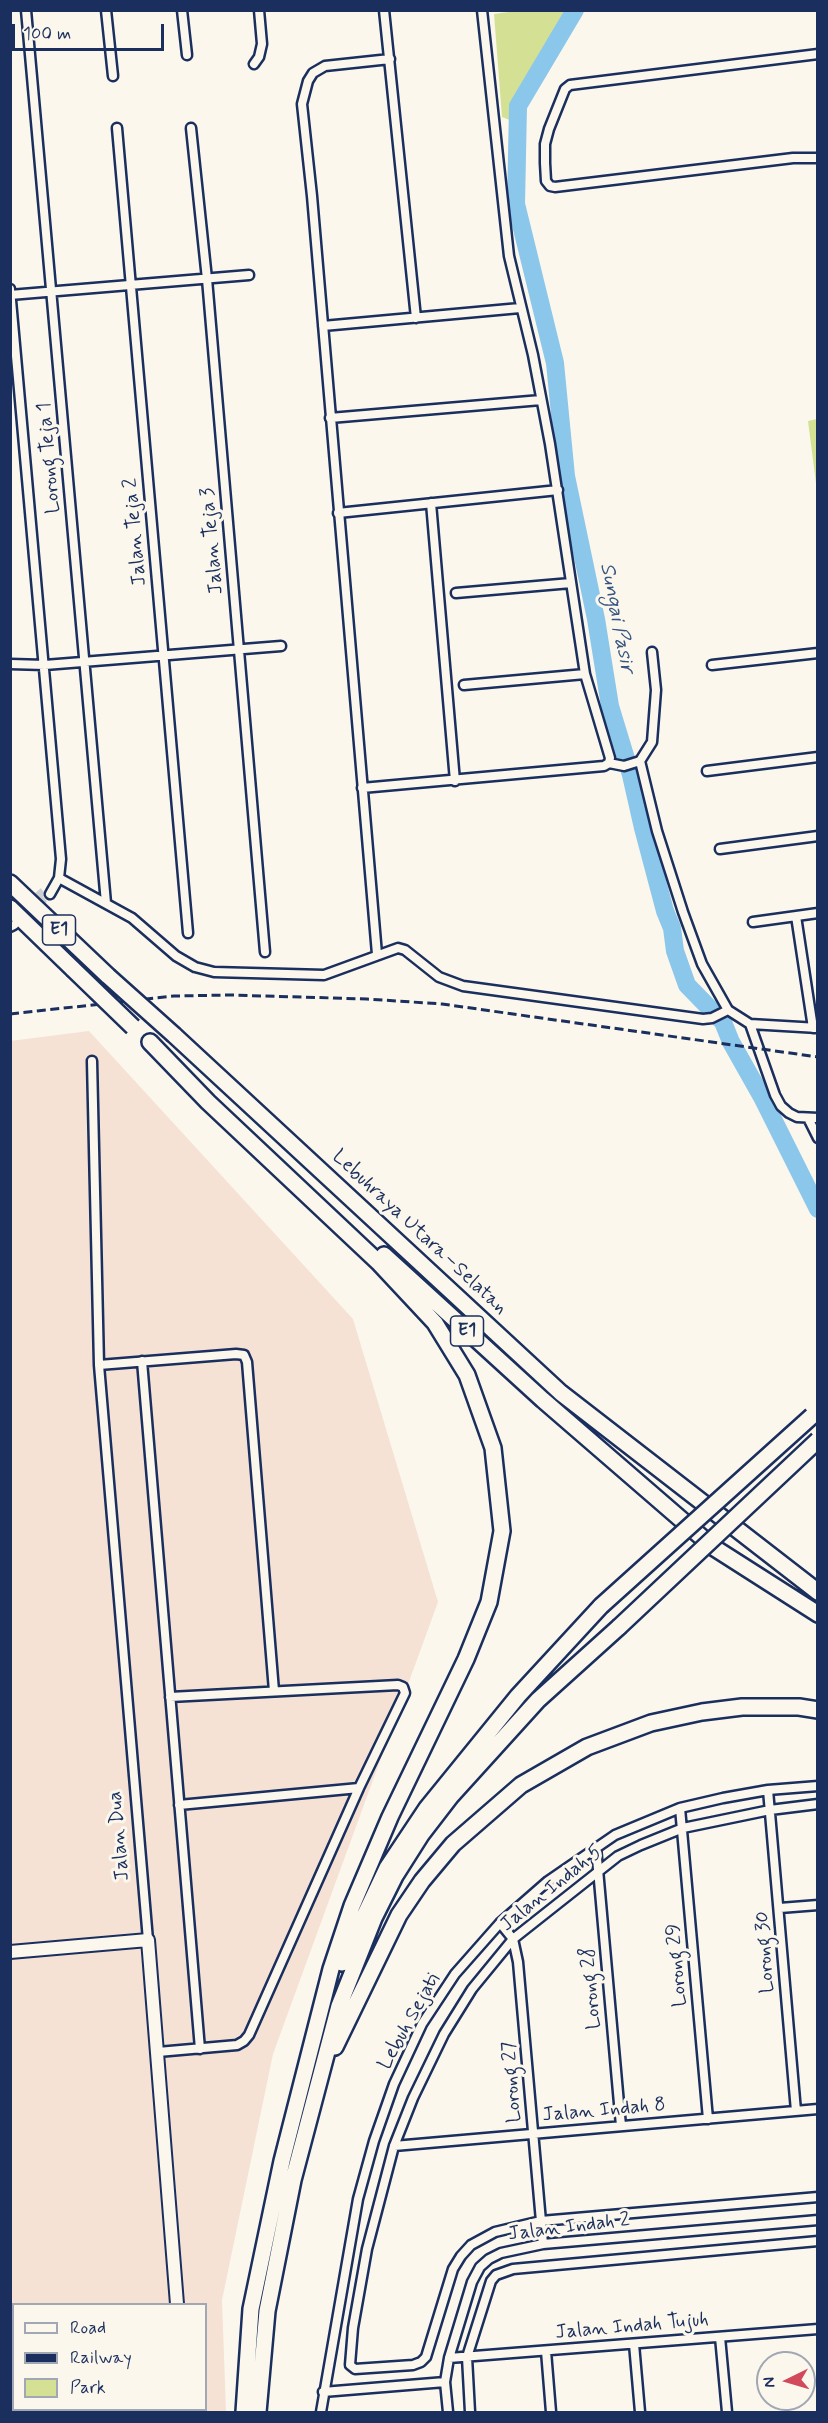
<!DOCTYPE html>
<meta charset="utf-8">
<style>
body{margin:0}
#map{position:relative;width:828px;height:2423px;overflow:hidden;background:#fbf7ec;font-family:Mynerve,sans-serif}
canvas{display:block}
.frame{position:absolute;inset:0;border:12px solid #1b2f5e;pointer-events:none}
.legend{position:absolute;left:12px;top:2303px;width:195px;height:108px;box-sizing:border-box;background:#fbf7ec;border:2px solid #a1a7b3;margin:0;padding:8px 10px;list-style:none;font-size:18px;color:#1b2f5e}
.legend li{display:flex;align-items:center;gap:12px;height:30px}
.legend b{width:30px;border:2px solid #a1a7b3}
.north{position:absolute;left:756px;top:2351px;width:60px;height:60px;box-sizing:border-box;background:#fbf7ec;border:2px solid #a1a7b3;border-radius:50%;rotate:265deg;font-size:16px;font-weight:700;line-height:24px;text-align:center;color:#1b2f5e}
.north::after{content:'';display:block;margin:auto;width:21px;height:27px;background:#d1495b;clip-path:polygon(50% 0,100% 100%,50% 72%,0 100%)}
.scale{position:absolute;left:12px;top:24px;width:152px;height:27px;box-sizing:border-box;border:3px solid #1b2f5e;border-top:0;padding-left:8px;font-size:18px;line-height:21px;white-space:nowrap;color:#1b2f5e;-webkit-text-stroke:4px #fbf7ec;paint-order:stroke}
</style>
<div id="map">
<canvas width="828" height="2423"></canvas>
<div class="frame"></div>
<ul class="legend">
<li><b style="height:8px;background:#fbf7ec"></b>Road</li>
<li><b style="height:8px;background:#1b2f5e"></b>Railway</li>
<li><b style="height:16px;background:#d4e194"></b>Park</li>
</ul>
<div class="north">N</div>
<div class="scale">100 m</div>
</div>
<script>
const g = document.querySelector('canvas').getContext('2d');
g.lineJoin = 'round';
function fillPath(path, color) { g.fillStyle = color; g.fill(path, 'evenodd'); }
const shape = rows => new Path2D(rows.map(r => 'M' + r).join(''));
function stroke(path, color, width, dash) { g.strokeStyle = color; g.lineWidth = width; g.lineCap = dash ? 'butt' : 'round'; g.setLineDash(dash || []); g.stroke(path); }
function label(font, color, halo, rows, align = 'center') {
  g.font = font + ' Mynerve,sans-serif'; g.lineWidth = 6; g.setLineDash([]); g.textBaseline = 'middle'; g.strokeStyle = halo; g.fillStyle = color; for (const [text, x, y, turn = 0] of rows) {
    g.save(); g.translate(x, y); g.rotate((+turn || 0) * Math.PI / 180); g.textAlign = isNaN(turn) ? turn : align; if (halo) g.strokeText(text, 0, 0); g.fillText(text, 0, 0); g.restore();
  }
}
fillPath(shape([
 [89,1031,353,1319,438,1602,273,2054,222,2300,226,2412,11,2412,10,1041],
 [14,2304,206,2304,206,2410,14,2410]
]), '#f5e2d5');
fillPath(shape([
 [516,11,565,11,516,106,515,122,502,117,494,14],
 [817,419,818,419,817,491,808,421]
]), '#d4e194');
stroke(shape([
 [575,10,518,106,516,204,555,363,566,476,596,619,610,706,631,775,643,828,665,911,672,928,675,951,687,985,723,1022,731,1042,762,1097,818,1209]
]), '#8bc6eb', 18);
stroke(shape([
 [20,919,50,894],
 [10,920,46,889]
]), '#cecfd0', 8, [8, 4]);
const minor = shape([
 [26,10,106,903],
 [106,10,113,76],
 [182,10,187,55],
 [384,10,416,318],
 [818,54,570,85,565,89,549,129,545,144,545,163,546,181,550,186,555,187,793,158,818,158],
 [254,64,259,57,262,44,259,10],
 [117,128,188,933],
 [191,128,207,279,265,952],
 [10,289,61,859,59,878,50,894],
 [10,295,249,275],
 [323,326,520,308],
 [330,418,541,400],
 [431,503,455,781],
 [338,513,558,490],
 [456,593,571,583],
 [10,664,45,665,281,646],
 [712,665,818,653],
 [464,685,585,674],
 [640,761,657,831,683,912,702,964,728,1010],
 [609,763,624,766,640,761,652,742,656,690,652,652],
 [707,771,818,757],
 [362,788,604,766,609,763,610,758,585,674,550,444,533,355,509,256,482,10],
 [720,849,818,836],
 [59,878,132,918,176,956,195,967,214,972,324,975,398,948,405,950,439,977,463,986,703,1019,712,1018,728,1010,750,1024,818,1028],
 [796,916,813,1028],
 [753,922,818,913],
 [10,927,14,925],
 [377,954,312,196,302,104,308,81,313,73,325,66,390,59],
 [750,1024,775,1095,781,1106,789,1113,797,1117,818,1118],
 [92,1061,99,1365,148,1940],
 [808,1118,818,1138],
 [142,1361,200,2049],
 [99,1365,236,1354,244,1355,247,1362,274,1691],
 [768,1790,796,2111],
 [818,1804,770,1810,683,1828,641,1845,618,1856,513,1939,472,1989,444,2034,413,2098,394,2146,367,2249,353,2328,350,2365,355,2369,413,2365,421,2362,426,2357,453,2269,461,2256,471,2245,495,2232,541,2221,818,2197],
 [179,1805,359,1788],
 [680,1808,708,2119],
 [596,1847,621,2126],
 [780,1908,818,1905],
 [500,1923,513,1939,518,1962,543,2244],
 [158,2052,237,2045,244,2041,249,2035,359,1788,405,1693,403,1687,398,1685,170,1697],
 [394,2146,818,2109],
 [720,2337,727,2412],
 [634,2344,640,2412],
 [546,2351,551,2412],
 [449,2358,818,2329],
 [323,2392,445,2382],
 [321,2412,358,2199,374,2141,394,2084,422,2024,455,1974,500,1923,548,1881,615,1835,680,1808,723,1798,768,1790,818,1786],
 [448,2412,445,2382,449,2358,472,2282,480,2267,489,2259,501,2253,543,2244,818,2220],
 [470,2412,467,2357,491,2281,496,2275,513,2269,818,2241]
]);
const secondary = shape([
 [10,1952,148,1940,177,2304],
 [184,2410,184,2412]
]);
const motorway = shape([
 [10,883,108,976],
 [10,908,73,969],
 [174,1035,561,1393,818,1592],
 [150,1042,208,1102,378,1262,435,1323,467,1375,493,1448,502,1531,489,1602,466,1659,390,1817,352,1906,331,1969,282,2161,251,2309,244,2412],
 [384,1255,543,1400,713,1547,818,1614],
 [342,1963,387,1868,427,1808,518,1696,601,1606],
 [335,2047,399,1915,422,1881,453,1844,521,1785,587,1747,651,1723,702,1712,742,1707,799,1707,818,1710],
 [258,2412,267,2311,293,2180,339,2006,374,1918,395,1876,421,1835,451,1796,538,1700,619,1627]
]);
stroke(minor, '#1b2f5e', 13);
stroke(secondary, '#1b2f5e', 16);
stroke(motorway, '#1b2f5e', 20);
stroke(minor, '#fbf7ec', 8);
stroke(secondary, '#fbf7ec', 12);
stroke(motorway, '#fbf7ec', 15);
stroke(shape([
 [10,1014,174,996,230,995,367,999,442,1004,818,1057]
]), '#1b2f5e', 3, [9, 4.5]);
const motorwayBridge = shape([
 [73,969,133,1027],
 [108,976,174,1035],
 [601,1606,812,1416],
 [619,1627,818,1440]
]);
stroke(motorwayBridge, '#1b2f5e', 20, []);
stroke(motorwayBridge, '#fbf7ec', 15);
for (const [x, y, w] of [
 [59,930,33],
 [467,1331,33]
]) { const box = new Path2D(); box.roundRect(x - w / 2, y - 15, w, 30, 4.5); g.fillStyle = '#fbf7ec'; g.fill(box); stroke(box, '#1b2f5e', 1.5); }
label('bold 18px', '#1b2f5e', null, [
 ["E1",59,930],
 ["E1",467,1331]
]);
label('20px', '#1b2f5e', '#fbf7ec', [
 ["Lorong Teja 1",50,458,-95],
 ["Jalan Teja 2",136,532,-95],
 ["Jalan Teja 3",213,541,-95],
 ["Lebuhraya Utara–Selatan",419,1233,43],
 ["Jalan Dua",120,1836,-95],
 ["Jalan Indah 5",552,1889,-39],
 ["Lorong 30",766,1952,-94],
 ["Lorong 29",678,1965,-95],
 ["Lorong 28",592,1988,-95],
 ["Lebuh Sejati",410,2022,-61],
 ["Lorong 27",513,2082,-94],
 ["Jalan Indah 8",604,2111,-5],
 ["Jalan Indah 2",569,2228,-7],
 ["Jalan Indah Tujuh",632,2327,-5]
]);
label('italic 21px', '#375581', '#fbf7ec', [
 ["Sungai Pasir",616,618,79]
]);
</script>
